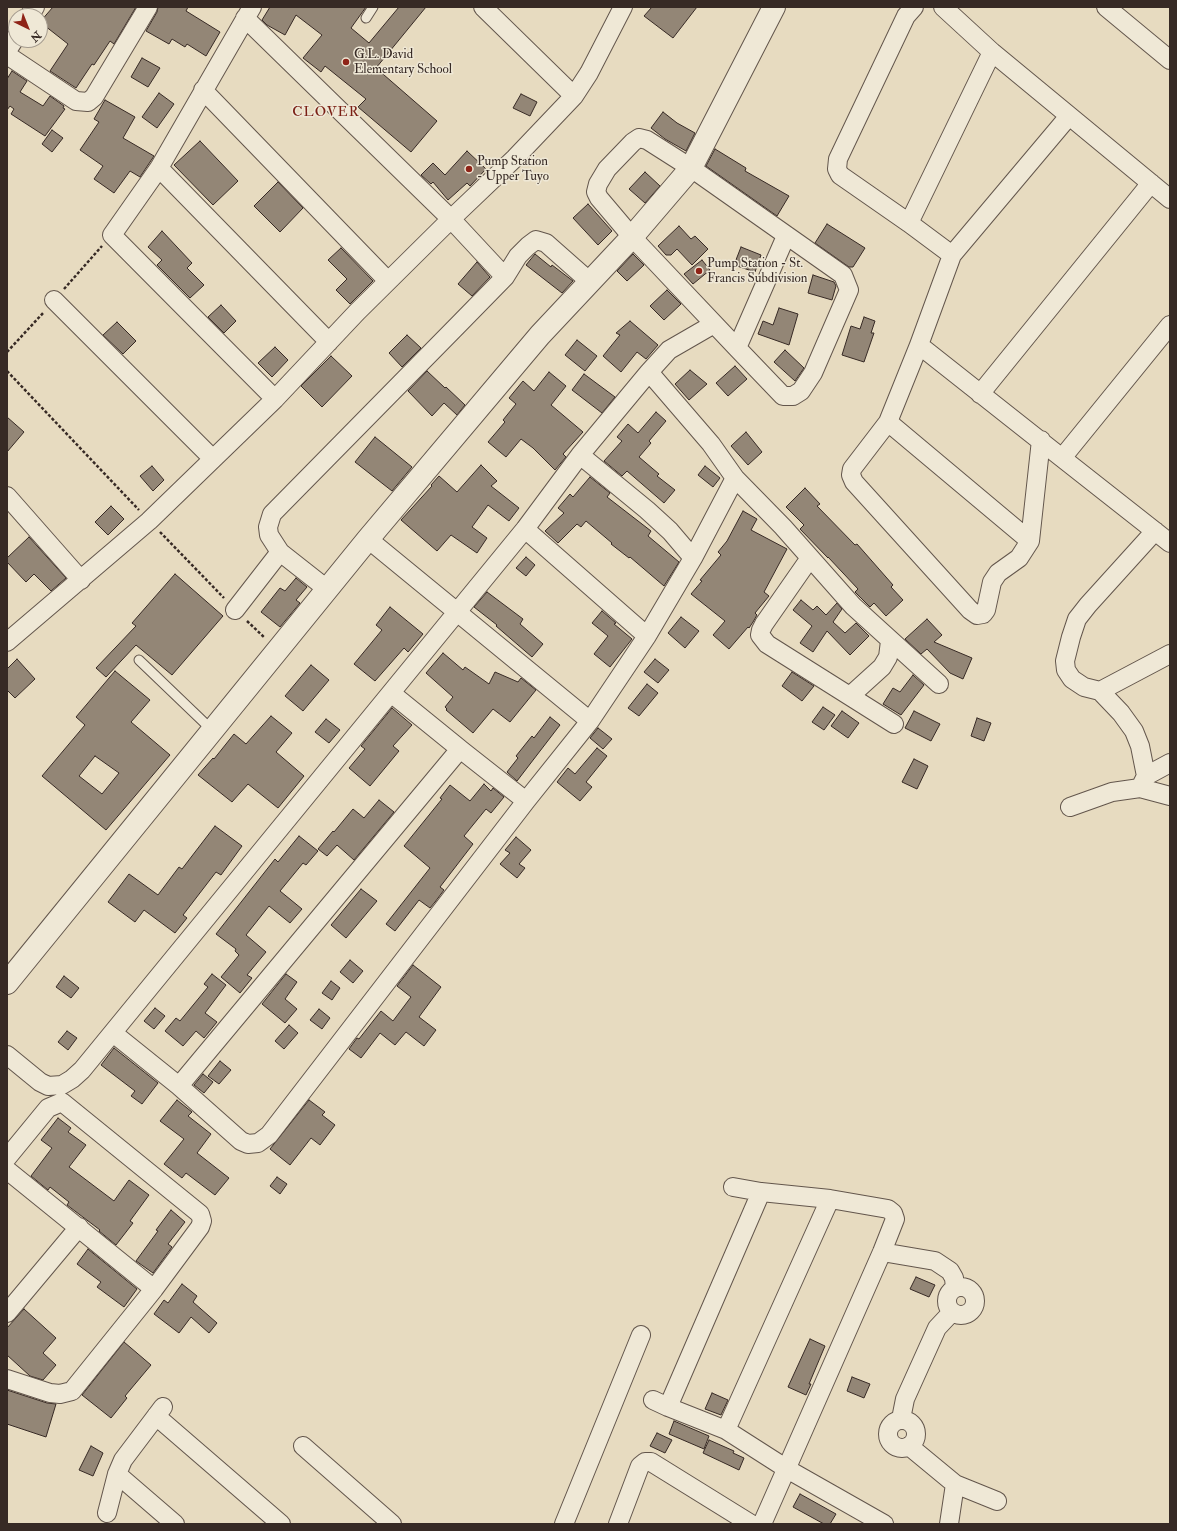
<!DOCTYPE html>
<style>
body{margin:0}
#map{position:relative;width:1177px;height:1531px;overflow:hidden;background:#e7dbc0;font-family:"IM FELL Double Pica",serif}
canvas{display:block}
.frame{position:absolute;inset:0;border:8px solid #372a25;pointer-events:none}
.north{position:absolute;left:8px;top:8px;width:40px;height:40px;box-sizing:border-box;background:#efe8d6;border:1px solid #a59c8f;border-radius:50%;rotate:137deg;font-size:11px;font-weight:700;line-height:16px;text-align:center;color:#372a25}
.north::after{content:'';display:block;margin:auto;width:14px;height:18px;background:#8f2418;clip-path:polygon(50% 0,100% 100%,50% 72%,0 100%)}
</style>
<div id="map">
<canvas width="1177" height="1531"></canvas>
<div class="frame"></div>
<div class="north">N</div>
</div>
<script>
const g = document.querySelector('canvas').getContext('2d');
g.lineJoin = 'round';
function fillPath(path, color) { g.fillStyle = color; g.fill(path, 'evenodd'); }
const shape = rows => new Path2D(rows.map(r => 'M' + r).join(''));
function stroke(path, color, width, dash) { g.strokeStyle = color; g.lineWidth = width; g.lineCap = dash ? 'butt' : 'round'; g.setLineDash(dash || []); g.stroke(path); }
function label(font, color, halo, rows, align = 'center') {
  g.font = font + ' "IM FELL Double Pica",serif'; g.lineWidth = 3; g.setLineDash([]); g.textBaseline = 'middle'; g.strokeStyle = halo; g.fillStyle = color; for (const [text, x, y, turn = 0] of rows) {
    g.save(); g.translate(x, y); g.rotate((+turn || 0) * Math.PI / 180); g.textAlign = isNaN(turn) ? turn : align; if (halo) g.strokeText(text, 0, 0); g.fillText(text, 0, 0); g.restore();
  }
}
const building = shape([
 [53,7,136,7,114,44,110,41,94,65,92,64,76,88,50,71,68,44,40,22,53,7],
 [158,7,188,7,186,11,220,32,206,56,187,44,185,47,172,39,169,44,146,31,157,12,158,7],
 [270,7,366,7,351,28,369,43,399,7,426,7,376,68,437,121,411,152,358,107,366,99,325,66,321,72,303,58,322,35,296,15,285,35,267,25,262,20,270,7],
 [652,7,697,7,673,38,644,16,652,7],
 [142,58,160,68,148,87,131,77,142,58],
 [12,71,27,81,20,92,43,106,50,96,64,106,63,108,65,109,45,136,11,114,14,109,10,106,7,110,7,79,12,71],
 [159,93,174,104,157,128,142,117,159,93],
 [521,94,537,102,530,116,513,108,521,94],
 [105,100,135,117,123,138,154,156,140,177,130,171,114,193,94,179,103,166,80,150,99,122,94,119,105,100],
 [663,112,677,123,695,133,686,151,665,139,651,128,663,112],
 [52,130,63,138,52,152,42,144,52,130],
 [200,141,238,181,213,205,174,165,200,141],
 [715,149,746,168,745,171,789,196,777,216,706,166,715,149],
 [467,151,486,169,470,186,467,183,448,200,433,182,431,184,421,175,433,163,445,175,467,151],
 [645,172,660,186,645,203,629,189,645,172],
 [278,182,303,208,280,232,254,206,278,182],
 [588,204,612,231,598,245,573,218,588,204],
 [827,224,865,248,853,267,849,267,815,243,827,224],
 [679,226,691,239,695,236,708,249,692,265,677,249,671,255,666,255,658,246,679,226],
 [162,231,192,263,187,268,204,285,190,298,157,265,162,260,148,247,162,231],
 [741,247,761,255,755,272,734,265,741,247],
 [341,248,373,281,350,304,336,290,347,279,328,260,341,248],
 [535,254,551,267,552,265,573,281,562,293,526,265,535,254],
 [633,254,644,265,627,281,617,271,633,254],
 [702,260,710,270,693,284,684,274,702,260],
 [477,262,490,277,472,296,458,284,477,262],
 [813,275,834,282,836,286,832,300,808,293,813,275],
 [667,290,681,304,664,320,650,306,667,290],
 [221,305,236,321,224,333,208,317,221,305],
 [779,308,798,314,789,345,758,334,763,321,773,325,779,308],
 [864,317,875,321,871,333,874,333,864,362,842,355,851,326,860,329,864,317],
 [630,321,658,345,646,359,637,352,621,372,603,356,620,335,616,333,630,321],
 [117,322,136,341,123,354,103,335,117,322],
 [407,335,421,348,402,367,389,353,407,335],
 [577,340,597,356,585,371,565,355,577,340],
 [275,347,288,360,272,377,258,363,275,347],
 [785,350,804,368,795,381,774,362,785,350],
 [331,356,352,376,322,407,301,386,331,356],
 [735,366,747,379,728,396,716,383,735,366],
 [690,370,707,384,689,400,675,384,690,370],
 [427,371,445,388,446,387,465,405,457,415,444,403,432,416,408,391,427,371],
 [549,372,566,386,551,405,583,432,563,454,566,457,555,470,533,448,521,439,506,457,488,442,505,422,503,420,516,404,509,398,523,381,534,391,549,372],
 [584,374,615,397,602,413,572,390,584,374],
 [656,412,666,421,649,441,651,443,639,457,659,474,657,476,675,490,664,503,627,471,622,476,604,461,622,441,617,437,628,424,638,433,656,412],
 [7,417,24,432,7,452,7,417],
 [746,432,762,452,748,465,731,446,746,432],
 [375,437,412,467,392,491,355,462,375,437],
 [481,465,497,481,491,486,519,508,509,521,488,505,472,527,487,538,477,553,451,535,437,551,401,520,432,486,431,485,439,476,457,492,481,465],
 [152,466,164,480,153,491,140,476,152,466],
 [705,466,720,478,713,487,698,475,705,466],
 [590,477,610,493,607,497,651,531,648,536,679,562,664,586,630,557,629,558,611,544,612,543,586,521,581,527,577,524,558,543,545,531,564,513,558,508,570,494,573,497,590,477],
 [805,488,820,504,817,506,855,545,857,544,893,585,891,587,903,600,886,616,874,603,870,607,855,592,858,589,828,557,828,558,800,529,804,525,786,507,805,488],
 [111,506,124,519,108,535,95,522,111,506],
 [743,511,757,519,751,530,787,549,764,592,769,596,755,613,757,615,753,622,749,628,748,627,729,649,713,635,725,621,691,594,702,581,700,580,721,555,718,552,727,541,743,511],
 [29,537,66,578,51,591,34,574,26,582,7,562,7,558,29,537],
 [526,557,535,565,526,576,516,568,526,557],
 [175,574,223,616,172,675,136,645,106,677,96,668,136,626,132,623,175,574],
 [296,578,307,587,296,600,300,603,280,627,261,612,280,588,285,591,296,578],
 [487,592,523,619,520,624,543,644,532,657,496,626,497,625,474,607,487,592],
 [801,600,813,610,817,606,826,615,837,603,842,609,833,622,845,633,856,623,869,636,850,655,827,631,813,652,800,643,812,626,793,610,801,600],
 [390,607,423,634,408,652,404,648,375,681,354,664,382,630,376,625,390,607],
 [602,611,616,623,614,624,632,639,610,667,594,654,608,636,592,623,602,611],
 [681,617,699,631,685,648,668,633,681,617],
 [927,619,942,635,934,642,972,658,963,679,950,673,927,649,921,654,905,639,927,619],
 [443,653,463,670,465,667,489,684,495,672,518,682,521,678,536,690,510,722,493,709,473,733,446,710,447,709,445,707,453,697,426,673,443,653],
 [17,659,35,679,15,698,7,690,7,669,17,659],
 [655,659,669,670,658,683,644,672,655,659],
 [311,665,329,680,303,711,285,696,311,665],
 [115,671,150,700,131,722,170,755,106,830,42,776,85,725,76,717,115,671],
 [95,756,119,773,102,794,79,776,95,756],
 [792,672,814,686,802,701,782,686,792,672],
 [913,675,924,685,901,715,883,704,893,688,900,692,913,675],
 [647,684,658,693,639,716,628,708,647,684],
 [823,707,835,715,824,730,812,722,823,707],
 [392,708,412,725,393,746,399,751,370,786,349,768,365,749,361,746,392,708],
 [842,711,859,723,848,738,831,726,842,711],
 [914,711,940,724,931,741,905,728,914,711],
 [271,716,292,733,276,752,304,776,278,808,248,784,232,802,198,775,213,758,214,759,234,734,246,744,271,716],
 [550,717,560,725,517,781,507,772,518,758,516,756,532,736,534,738,550,717],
 [977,718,991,723,984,741,971,736,977,718],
 [326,719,340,730,329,743,315,732,326,719],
 [598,728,612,739,603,749,590,738,598,728],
 [597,748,607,756,586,782,592,787,580,801,557,782,568,768,575,774,597,748],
 [914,759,928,766,917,789,902,782,914,759],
 [484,784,491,791,493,788,504,797,491,813,486,809,464,836,473,844,440,887,444,890,435,902,430,908,419,900,395,931,386,924,430,868,404,846,442,799,440,798,450,785,470,801,484,784],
 [379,800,394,812,354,860,337,845,327,856,318,849,333,831,334,832,353,809,364,818,379,800],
 [215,826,242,846,221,875,216,872,183,915,187,918,175,933,144,910,135,922,108,902,129,874,158,895,179,867,182,869,215,826],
 [299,836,318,851,306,865,303,863,280,891,302,909,290,923,269,906,246,935,266,952,247,975,252,978,240,993,221,977,239,955,235,951,236,949,216,934,275,859,278,862,299,836],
 [516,837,531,850,519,864,525,868,517,878,500,864,510,853,505,850,516,837],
 [361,889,377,901,346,938,331,925,361,889],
 [350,960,363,971,353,983,340,972,350,960],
 [413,965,441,987,419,1017,436,1030,424,1046,406,1032,395,1045,380,1033,361,1058,349,1049,357,1038,359,1039,381,1011,393,1021,411,997,397,986,413,965],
 [212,974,226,985,205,1013,217,1022,204,1038,196,1031,183,1046,165,1031,176,1018,180,1021,208,987,204,984,212,974],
 [286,974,297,982,285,999,297,1009,285,1023,262,1004,286,974],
 [64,976,79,988,71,998,56,987,64,976],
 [331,981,340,988,332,1000,322,993,331,981],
 [155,1008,165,1016,154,1029,144,1021,155,1008],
 [319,1009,330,1018,322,1029,310,1020,319,1009],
 [289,1025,298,1033,284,1049,275,1041,289,1025],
 [67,1031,77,1038,68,1050,58,1042,67,1031],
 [114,1048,158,1083,142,1104,131,1096,135,1091,101,1065,114,1048],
 [220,1061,231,1070,219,1084,208,1076,220,1061],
 [203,1074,213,1082,204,1093,194,1085,203,1074],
 [177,1100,192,1112,188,1116,211,1134,197,1153,229,1178,215,1195,186,1173,182,1178,164,1164,184,1139,160,1121,177,1100],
 [309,1100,325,1112,322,1115,335,1125,320,1145,311,1138,290,1165,270,1149,309,1100],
 [58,1118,71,1128,68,1132,86,1145,69,1167,114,1201,129,1180,149,1195,130,1221,133,1223,116,1245,99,1231,100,1230,67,1205,69,1202,50,1187,48,1190,31,1176,52,1148,41,1140,58,1118],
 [277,1177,287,1184,280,1194,270,1186,277,1177],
 [171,1210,185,1222,168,1244,172,1247,153,1273,136,1261,158,1231,156,1230,171,1210],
 [88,1249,137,1289,124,1307,97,1287,101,1282,77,1264,88,1249],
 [916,1277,935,1285,929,1297,910,1289,916,1277],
 [182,1284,197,1296,193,1302,217,1323,209,1333,191,1317,179,1333,154,1314,164,1300,168,1303,182,1284],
 [24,1309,56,1338,43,1353,56,1365,43,1380,30,1376,7,1355,7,1328,24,1309],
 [810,1339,825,1346,809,1384,811,1384,806,1395,788,1387,810,1339],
 [124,1342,151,1365,125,1396,127,1398,111,1418,82,1395,124,1342],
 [852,1377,870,1384,864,1398,847,1391,852,1377],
 [7,1390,47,1403,56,1404,46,1437,7,1424,7,1390],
 [712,1393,728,1400,721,1415,705,1409,712,1393],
 [674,1421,709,1436,704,1449,669,1434,674,1421],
 [657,1433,672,1440,665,1453,650,1446,657,1433],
 [709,1440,734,1451,733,1453,744,1458,739,1470,703,1453,709,1440],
 [91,1446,103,1453,93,1476,79,1470,91,1446],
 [800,1494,836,1514,830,1524,824,1524,793,1507,800,1494]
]);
fillPath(building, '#938676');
stroke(building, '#372a25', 1);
const service = shape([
 [366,18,373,7],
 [139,660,213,731]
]);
const minor = shape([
 [252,7,159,168,112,235,275,399],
 [483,7,574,96],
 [914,7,906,16,838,159,837,169,840,175,909,223,952,255],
 [943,7,992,52,1170,199],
 [1106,7,1170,60],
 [29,16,35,7],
 [245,18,451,219,505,277],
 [7,51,16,37],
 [7,55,76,101,88,102,94,97,148,7],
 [203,90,388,281],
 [639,138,647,140,691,168,843,275,849,290,813,373,801,391,793,396,783,396,737,348,632,237,599,198,596,192,598,184,607,169,633,142,639,138],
 [159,168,329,342],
 [909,223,992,52],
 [54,300,213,459],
 [919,345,1062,458,1170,325],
 [737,348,786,236],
 [649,372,669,350,714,324],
 [980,394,1151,183],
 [888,422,1030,541],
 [1041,440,1030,541,1019,558,998,573,992,582,986,610,983,614,977,615,970,610,854,482,851,475,852,469,888,422,919,345,952,255,1069,116],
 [580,455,647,510,670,531,693,558],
 [1062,458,1170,543],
 [7,496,81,580],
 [525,529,647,636],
 [1155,531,1088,605,1077,619,1071,637,1065,661,1066,670,1072,679,1084,687,1100,691,1170,654],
 [368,539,590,721],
 [280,552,327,589],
 [810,558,764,624,761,630,760,635,767,644,894,724],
 [235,610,280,552,269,535,268,527,272,514,460,323,505,277,518,256,528,246,536,240,546,243,589,281],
 [7,642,149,521,275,399,357,312,451,219,515,158,574,96,589,73,623,7],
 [1100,691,1121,713,1134,731,1140,746,1146,776,1140,788,1170,796],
 [391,693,460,749],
 [850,696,882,667,888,657,890,641],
 [1146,776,1170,763],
 [1070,807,1112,792,1140,788],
 [113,1033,179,1086,241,1141,248,1144,258,1143,269,1135,526,801,590,721,647,636,693,558,735,478],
 [7,1055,40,1082,48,1086,62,1085,72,1079,82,1070,525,529,580,455,649,372,711,444,735,478,783,527,853,606,939,684],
 [179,1086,460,749,526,801],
 [7,1158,48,1108,62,1102,200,1214,202,1221,200,1227,154,1289,72,1391,60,1394,50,1393,7,1379],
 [7,1170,154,1289],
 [733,1187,761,1192,830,1199,888,1209,893,1213,895,1219,882,1252,762,1524],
 [882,1252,935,1261,950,1271,954,1278,955,1288],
 '947 1301a14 14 0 1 1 28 0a14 14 0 1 1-28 0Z',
 [7,1313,79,1227],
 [653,1400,668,1407,726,1430,787,1469,884,1524],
 [668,1407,761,1192],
 [156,1416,281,1524],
 [901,1419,905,1399,937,1328,952,1312],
 '888 1434a14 14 0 1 1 28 0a14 14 0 1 1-28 0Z',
 [726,1430,830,1199],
 [303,1446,392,1524],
 [909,1446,955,1484,997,1501],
 [117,1474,175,1524],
 [107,1513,117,1474,123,1460,163,1407],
 [564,1524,641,1335],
 [618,1524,640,1466,645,1462,651,1462,751,1524],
 [949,1524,955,1484]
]);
const tertiary = shape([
 [7,983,368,539,540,335,632,237,691,168,774,7]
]);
stroke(service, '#63564c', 11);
stroke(minor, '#63564c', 20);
stroke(tertiary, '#63564c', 24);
stroke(shape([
 [64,289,102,246],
 [7,352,44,312],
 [7,371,139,510],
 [160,532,224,598],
 [247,621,265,638]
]), '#372a25', 2.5, [3, 2]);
stroke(service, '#efe8d6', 9);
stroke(minor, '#efe8d6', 18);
stroke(tertiary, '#efe8d6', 22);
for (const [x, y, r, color] of [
 [346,62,4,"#8f2418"],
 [469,169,4,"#8f2418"],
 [699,271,4,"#8f2418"]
]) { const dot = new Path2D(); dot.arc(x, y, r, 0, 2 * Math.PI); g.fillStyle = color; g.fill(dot); stroke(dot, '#efe8d6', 1.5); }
label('13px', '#372a25', '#efe8d6', [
 ["G.L. David",354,55],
 ["Elementary School",354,70],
 ["Pump Station",477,162],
 ["- Upper Tuyo",477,177],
 ["Pump Station - St.",707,264],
 ["Francis Subdivision",707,279]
], 'left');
g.letterSpacing = '1px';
label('14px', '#7a1f14', '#efe8d6', [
 ["CLOVER",326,113]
]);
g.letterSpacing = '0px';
</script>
